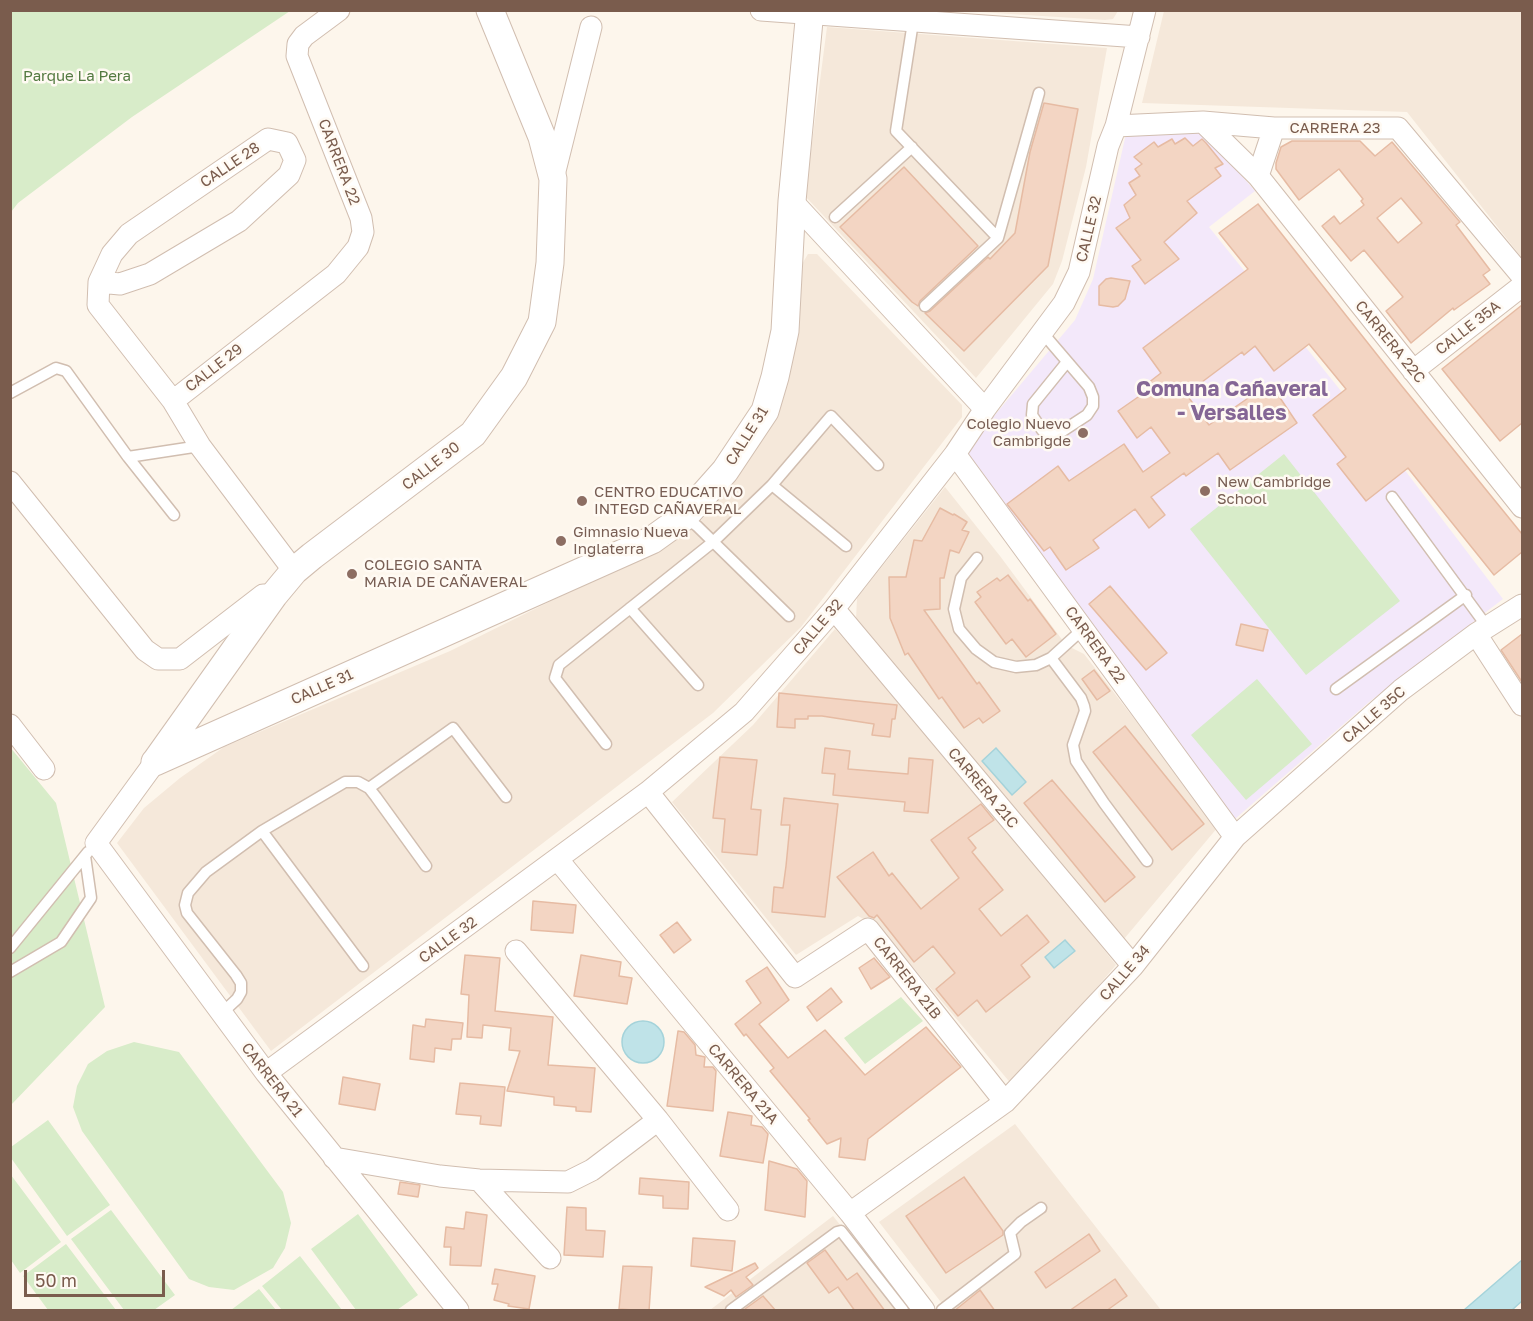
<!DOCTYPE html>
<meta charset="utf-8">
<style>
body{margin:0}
#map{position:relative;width:1533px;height:1321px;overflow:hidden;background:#fdf6ec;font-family:"Golos Text",sans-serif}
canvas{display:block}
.frame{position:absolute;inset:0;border:12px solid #7a5c4d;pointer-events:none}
.scale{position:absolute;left:24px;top:1270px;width:141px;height:27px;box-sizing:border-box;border:3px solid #7a5c4d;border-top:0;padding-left:8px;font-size:18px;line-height:21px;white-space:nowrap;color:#7a5c4d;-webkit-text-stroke:4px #fffaf3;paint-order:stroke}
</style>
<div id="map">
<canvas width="1533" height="1321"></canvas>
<div class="frame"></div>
<div class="scale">50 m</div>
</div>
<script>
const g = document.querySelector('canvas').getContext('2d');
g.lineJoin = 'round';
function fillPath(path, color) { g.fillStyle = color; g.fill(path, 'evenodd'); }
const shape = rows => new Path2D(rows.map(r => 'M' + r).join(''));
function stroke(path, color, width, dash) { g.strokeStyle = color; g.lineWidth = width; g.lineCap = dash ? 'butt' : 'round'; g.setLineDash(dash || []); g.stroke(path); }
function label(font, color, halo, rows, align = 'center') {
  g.font = font + ' "Golos Text",sans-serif'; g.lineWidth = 5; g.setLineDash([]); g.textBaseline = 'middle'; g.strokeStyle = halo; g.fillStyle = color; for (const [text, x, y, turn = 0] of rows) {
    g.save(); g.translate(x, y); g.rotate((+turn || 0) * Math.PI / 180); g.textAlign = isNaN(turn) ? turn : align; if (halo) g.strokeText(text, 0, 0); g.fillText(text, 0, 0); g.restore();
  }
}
fillPath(shape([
 [964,11,1118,11,1113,19,1105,20],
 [1164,11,1522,11,1522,258,1407,112,1142,103],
 [827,27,1107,48,1086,167,1062,261,1053,284,976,378,805,196],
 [808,254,817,254,962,405,962,417,801,627,713,713,271,1051,117,843,144,808,180,778,224,747,450,651,672,541,697,526,758,445,783,394,800,305,802,264],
 [945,487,1000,556,1066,645,1084,654,1218,827,1124,939,856,620,857,598],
 [835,629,986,801,1116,965,1013,1086,880,928,858,916,796,955,672,802,753,725],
 [1015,1124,1161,1310,947,1310,879,1222],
 [833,1216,908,1310,710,1310]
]), '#f5e8da');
fillPath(shape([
 [1202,130,1255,191,1209,227,1407,473,1503,599,1369,702,1235,819,961,455,1075,320,1093,279,1126,134]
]), '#f3e8fa');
fillPath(shape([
 [11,10,290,10,290,11,132,117,18,203,11,212],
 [1284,454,1400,601,1306,675,1190,529],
 [1257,679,1312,744,1246,800,1191,735],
 [10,747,56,803,105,1007,11,1105],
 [901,997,923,1021,865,1064,844,1038],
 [134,1042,179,1052,283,1192,291,1223,285,1248,273,1268,234,1290,209,1287,189,1279,82,1131,73,1107,77,1086,88,1064,107,1051],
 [48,1120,110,1205,67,1236,11,1158,11,1147],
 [11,1175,61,1242,20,1273,11,1260],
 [111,1210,175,1295,154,1310,124,1310,71,1239],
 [358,1214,418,1295,397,1310,356,1310,311,1249],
 [66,1244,116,1310,48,1310,23,1276],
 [300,1256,342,1310,282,1310,262,1286],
 [259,1289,276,1310,231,1310]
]), '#d8ecc9');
const water = shape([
 [996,748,1026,782,1012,795,982,761,996,748],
 [1065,940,1075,951,1054,968,1045,957,1065,940],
 '622 1042a21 21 0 1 1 42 0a21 21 0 1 1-42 0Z',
 [1522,1260,1522,1301,1512,1310,1464,1310,1522,1260]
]);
fillPath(water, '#bfe3e8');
stroke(water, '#a5d3da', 1.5);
const building = shape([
 [1044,103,1078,109,1048,266,964,351,925,313,930,311,988,257,990,259,1015,233,1030,152,1044,103],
 [1185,138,1193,146,1202,139,1206,143,1223,164,1215,168,1221,176,1187,201,1197,213,1164,242,1179,259,1145,284,1132,266,1141,260,1116,228,1130,218,1124,205,1136,195,1129,183,1140,176,1135,169,1142,164,1134,157,1154,142,1158,147,1172,139,1175,144,1185,138],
 [1292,141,1360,141,1375,156,1392,142,1460,222,1456,225,1490,270,1483,275,1490,284,1454,310,1453,308,1411,343,1386,311,1403,297,1364,250,1351,261,1322,226,1334,216,1340,224,1364,205,1361,201,1363,199,1339,169,1299,200,1276,169,1276,163,1281,147,1292,141],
 [1401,198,1422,223,1398,243,1377,218,1401,198],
 [904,167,978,246,920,301,918,306,912,302,840,227,904,167],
 [1258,204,1401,385,1522,534,1522,552,1494,575,1408,468,1366,501,1337,464,1346,457,1313,415,1346,389,1309,344,1274,371,1255,346,1244,355,1242,352,1186,394,1209,425,1270,383,1297,423,1230,470,1218,453,1186,476,1184,473,1151,497,1165,515,1149,528,1135,509,1093,540,1099,548,1066,570,1050,547,1044,551,1007,504,1058,466,1069,481,1124,444,1143,472,1170,453,1151,427,1137,438,1118,411,1151,388,1148,383,1161,373,1143,348,1248,269,1219,233,1258,204],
 [1111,278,1130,281,1125,299,1118,306,1113,307,1099,305,1099,286,1106,279,1111,278],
 [1522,305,1522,423,1500,441,1442,369,1522,305],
 [940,508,953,515,954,514,967,522,962,530,969,532,959,553,950,550,944,578,940,578,940,609,924,610,977,684,979,682,1000,711,983,723,979,718,964,728,942,697,939,699,908,653,905,655,890,618,889,577,906,577,914,540,922,541,940,508],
 [1008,575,1028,601,1030,599,1056,634,1026,657,1012,639,1006,644,975,602,981,597,977,592,997,578,1000,581,1008,575],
 [1110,586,1167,653,1146,670,1089,604,1110,586],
 [1241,624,1268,630,1263,651,1236,645,1241,624],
 [1522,634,1522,682,1501,650,1522,634],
 [1094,670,1110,691,1097,700,1082,679,1094,670],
 [779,693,897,705,895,719,892,719,890,737,872,735,874,724,822,716,808,716,808,719,795,719,795,728,777,727,779,693],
 [1125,726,1204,824,1172,850,1093,752,1125,726],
 [825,748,850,751,848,769,908,774,909,758,933,760,928,813,904,811,905,802,833,795,835,774,822,773,825,748],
 [720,757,757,760,751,809,761,810,757,855,722,852,725,819,713,818,720,757],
 [1052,780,1135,877,1105,902,1024,803,1052,780],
 [784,798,838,804,825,917,772,912,774,887,783,888,786,866,790,825,781,825,784,798],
 [981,804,994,820,968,838,976,848,972,852,1003,890,979,909,1001,936,1027,915,1049,942,1021,965,1030,977,986,1012,977,1000,958,1016,936,989,955,973,933,946,914,962,877,915,874,918,869,916,837,877,873,852,889,876,892,873,921,909,959,878,931,840,981,804],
 [533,901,576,905,573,933,531,930,533,901],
 [677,922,691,940,674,953,660,935,677,922],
 [465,955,500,958,495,1011,553,1017,548,1065,595,1068,591,1112,576,1111,576,1107,554,1105,554,1097,507,1091,520,1051,509,1050,511,1028,483,1025,482,1038,467,1037,469,995,461,994,465,955],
 [581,955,621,962,619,976,632,978,627,1004,574,996,581,955],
 [874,958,890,977,871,989,859,968,874,958],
 [767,967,789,1000,759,1024,788,1058,825,1030,865,1075,926,1027,961,1067,868,1139,865,1160,839,1157,841,1138,827,1144,808,1120,810,1119,770,1071,774,1068,746,1034,744,1036,735,1024,761,1003,746,981,767,967],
 [831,988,842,1002,817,1021,807,1007,831,988],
 [426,1019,463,1023,461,1039,452,1039,451,1050,435,1048,434,1062,410,1059,413,1025,425,1027,426,1019],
 [678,1031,684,1032,695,1045,696,1055,705,1057,704,1067,713,1067,716,1071,713,1111,667,1106,678,1031],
 [343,1077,380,1084,375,1110,339,1104,343,1077],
 [460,1083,505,1087,501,1126,480,1124,481,1116,456,1114,460,1083],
 [728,1112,752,1116,751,1125,762,1127,768,1134,763,1163,720,1156,728,1112],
 [769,1161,797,1169,807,1181,805,1217,765,1210,769,1161],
 [964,1177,1003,1231,1003,1235,946,1273,906,1216,964,1177],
 [640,1178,689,1182,688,1209,663,1208,663,1196,639,1194,640,1178],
 [400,1182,420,1185,418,1197,398,1194,400,1182],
 [567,1207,586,1208,586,1230,605,1231,603,1257,564,1255,567,1207],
 [466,1212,487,1215,481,1266,450,1265,451,1247,444,1247,446,1227,464,1229,466,1212],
 [1089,1234,1100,1251,1046,1288,1035,1272,1089,1234],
 [693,1238,735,1241,732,1271,691,1266,693,1238],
 [825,1250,847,1280,857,1273,885,1311,855,1311,838,1287,829,1293,807,1263,825,1250],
 [755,1263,758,1268,746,1277,753,1285,736,1297,731,1290,724,1296,705,1287,755,1263],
 [623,1266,652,1267,649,1311,619,1309,623,1266],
 [495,1269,535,1276,529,1309,508,1306,509,1304,494,1300,498,1284,492,1284,495,1269],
 [1115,1279,1127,1296,1106,1311,1069,1311,1115,1279],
 [980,1290,995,1311,954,1311,979,1291,980,1290],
 [763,1296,776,1311,746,1311,745,1309,763,1296]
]);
fillPath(building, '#f3d5c3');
stroke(building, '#e6bba3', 1.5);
const service = shape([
 [913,22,896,131,998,238],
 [835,217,912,147],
 [925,306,998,238,1039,93],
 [1042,332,1053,345,1089,387,1093,397,1093,406,1087,415,1058,434,1051,435,1042,430,1032,415,1033,404,1067,362],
 [10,393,56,368,66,371,128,457,200,446],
 [128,457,174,515],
 [772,485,846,546],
 [1392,497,1488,628],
 [685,517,697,526,789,616],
 [977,558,961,578,954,609,959,629,976,649,994,662,1016,667,1036,665,1051,658,1081,698,1084,706,1085,711,1073,745,1076,761,1104,803,1147,861],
 [630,608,698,685],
 [1051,658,1083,629],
 [1336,689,1466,595],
 [606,744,555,678,559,665,713,542,772,485,831,416,878,465],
 [369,788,453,728,506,797],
 [262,831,363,966],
 [10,948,88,852],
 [10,972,61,942,91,898,85,856],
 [222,1013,237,999,241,992,241,983,236,975,187,913,185,905,188,893,206,872,262,831,345,782,358,782,369,788,376,797,426,866],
 [731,1310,837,1232,841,1231,903,1310],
 [942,1310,1015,1254,1010,1233,1021,1222,1041,1208]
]);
const minor = shape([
 [761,10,1139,37],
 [1203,122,1258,176,1522,507],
 [1116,126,1203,122,1274,128,1398,128,1522,276],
 [1258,176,1274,128],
 [553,179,591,27],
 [792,201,985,409],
 [99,282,120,284,150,274,239,221,289,175,295,160,287,143,268,139,129,234,112,254,99,282,98,305,173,401,200,446,294,571],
 [1413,371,1522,286],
 [173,401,336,274,358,247,363,232,361,218,297,56,298,44,304,36,339,10],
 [955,454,1235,837],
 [10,482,145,650,158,659,180,659,263,595,274,595],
 [834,609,1133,966],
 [1476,634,1522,705],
 [10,725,44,769],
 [155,762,96,843,266,1073,458,1310],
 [648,792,795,977,868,929,1005,1102],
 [558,860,850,1213,924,1310],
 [516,951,658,1120,728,1210],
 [266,1073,648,792,744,712,834,609,955,454,985,409,1064,303,1079,272,1108,146,1116,126,1145,10],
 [334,1158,440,1176,479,1180,568,1182,592,1170,658,1120],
 [479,1180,550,1258],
 [850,1213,1005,1102,1133,966,1235,837,1401,690,1476,634,1522,605]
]);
const tertiary = shape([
 [156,761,274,595,294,571,312,556,473,434,514,377,542,322,550,263,553,179,542,137,490,10],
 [155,762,652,540,684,517,701,498,725,471,765,411,775,377,785,331,792,201,810,10]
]);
stroke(service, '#d1beb0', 13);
stroke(minor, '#d1beb0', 23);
stroke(tertiary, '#d1beb0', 29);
stroke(service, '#fff', 10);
stroke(minor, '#fff', 21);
stroke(tertiary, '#fff', 27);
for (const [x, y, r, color] of [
 [1083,433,6,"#8d6e63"],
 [1205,491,6,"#8d6e63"],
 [582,501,6,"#8d6e63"],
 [561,541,6,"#8d6e63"],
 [352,574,6,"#8d6e63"]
]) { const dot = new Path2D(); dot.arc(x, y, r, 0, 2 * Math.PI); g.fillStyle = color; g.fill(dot); stroke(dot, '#fffaf3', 2); }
label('15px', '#537a41', '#fffaf3', [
 ["Parque La Pera",77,76]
]);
label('15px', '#7a5c4d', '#fffaf3', [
 ["CARRERA 23",1335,128],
 ["CARRERA 22",339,162,69],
 ["CALLE 28",230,165,-34],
 ["CALLE 32",1089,229,-77],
 ["CALLE 35A",1468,328,-38],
 ["CARRERA 22C",1390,342,51],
 ["CALLE 29",214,368,-38],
 ["CALLE 31",747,436,-58],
 ["CALLE 30",431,466,-38],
 ["CALLE 32",818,627,-50],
 ["CARRERA 22",1095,645,54],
 ["CALLE 31",322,687,-24],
 ["CALLE 35C",1374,715,-41],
 ["CARRERA 21C",983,788,50],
 ["CALLE 32",448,940,-36],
 ["CALLE 34",1125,973,-49],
 ["CARRERA 21B",907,978,52],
 ["CARRERA 21",272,1080,52],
 ["CARRERA 21A",743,1084,50]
]);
label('15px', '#785e54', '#fffaf3', [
 ["Colegio Nuevo",1071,424,"right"],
 ["Cambrigde",1071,441,"right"],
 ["New Cambridge",1217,482],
 ["School",1217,499],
 ["CENTRO EDUCATIVO",594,492],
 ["INTEGD CAÑAVERAL",594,509],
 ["Gimnasio Nueva",573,532],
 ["Inglaterra",573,549],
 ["COLEGIO SANTA",364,565],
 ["MARIA DE CAÑAVERAL",364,582]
], 'left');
label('bold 21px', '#846695', '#fffaf3', [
 ["Comuna Cañaveral",1232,389],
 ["- Versalles",1232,413]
]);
</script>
